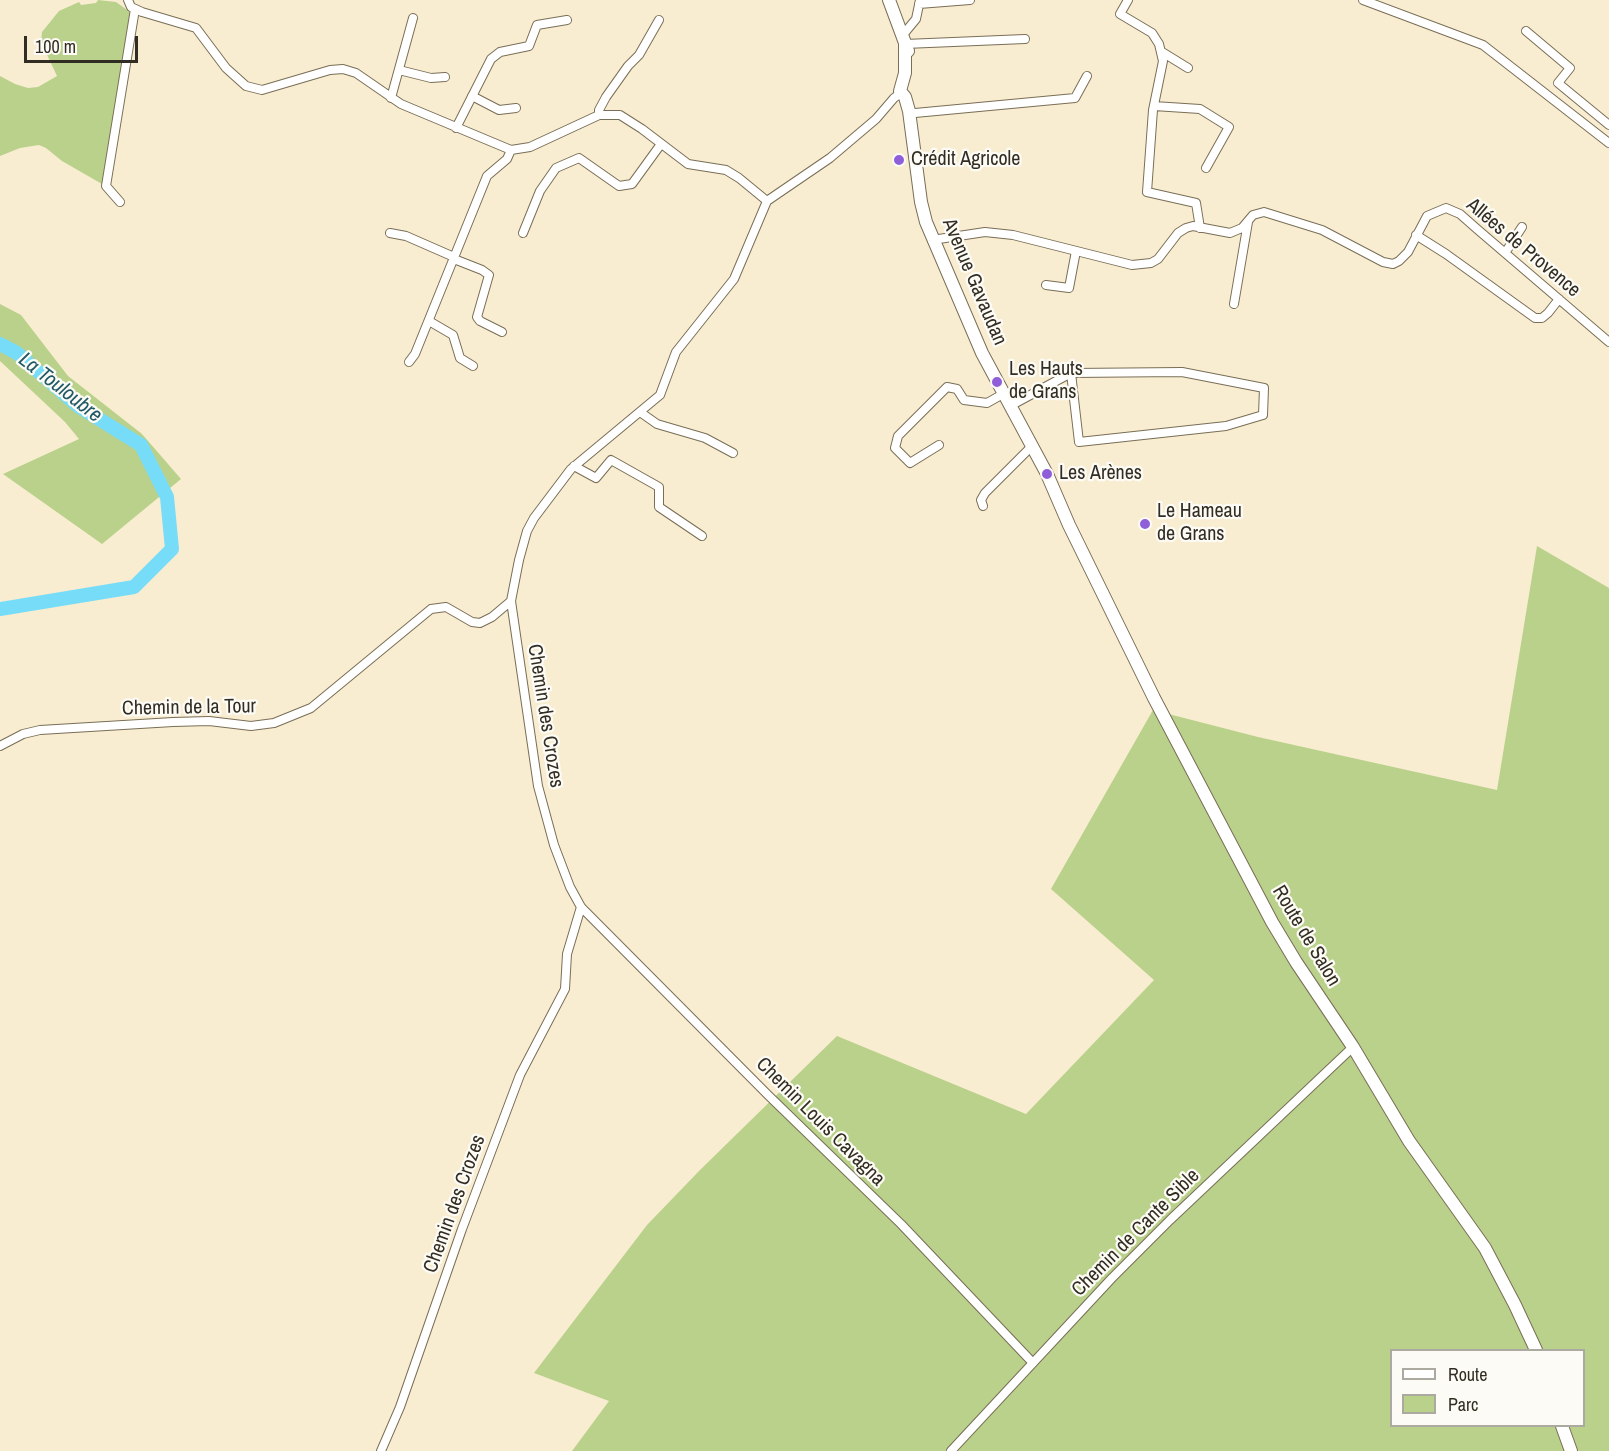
<!DOCTYPE html>
<meta charset="utf-8">
<style>
body{margin:0}
#map{position:relative;width:1609px;height:1451px;overflow:hidden;background:#f9edd1;font-family:"Archivo Narrow",sans-serif}
canvas{display:block}
.legend{position:absolute;left:1390px;top:1349px;width:195px;height:78px;box-sizing:border-box;background:#fdfbf5;border:2px solid #aca9a1;margin:0;padding:8px 10px;list-style:none;font-size:18px;color:#322d23}
.legend li{display:flex;align-items:center;gap:12px;height:30px}
.legend b{width:30px;border:2px solid #aca9a1}
.scale{position:absolute;left:24px;top:36px;width:114px;height:27px;box-sizing:border-box;border:3px solid #322d23;border-top:0;padding-left:8px;font-size:18px;line-height:21px;white-space:nowrap;color:#322d23;-webkit-text-stroke:4px #fdfbf5;paint-order:stroke}
</style>
<div id="map">
<canvas width="1609" height="1451"></canvas>
<ul class="legend">
<li><b style="height:8px;background:#fff"></b>Route</li>
<li><b style="height:16px;background:#b9d18a"></b>Parc</li>
</ul>
<div class="scale">100 m</div>
</div>
<script>
const g = document.querySelector('canvas').getContext('2d');
g.lineJoin = 'round';
function fillPath(path, color) { g.fillStyle = color; g.fill(path, 'evenodd'); }
const shape = rows => new Path2D(rows.map(r => 'M' + r).join(''));
function stroke(path, color, width, dash) { g.strokeStyle = color; g.lineWidth = width; g.lineCap = dash ? 'butt' : 'round'; g.setLineDash(dash || []); g.stroke(path); }
function label(font, color, halo, rows, align = 'center') {
  g.font = font + ' "Archivo Narrow",sans-serif'; g.lineWidth = 4.5; g.setLineDash([]); g.textBaseline = 'middle'; g.strokeStyle = halo; g.fillStyle = color; for (const [text, x, y, turn = 0] of rows) {
    g.save(); g.translate(x, y); g.rotate((+turn || 0) * Math.PI / 180); g.textAlign = isNaN(turn) ? turn : align; if (halo) g.strokeText(text, 0, 0); g.fillText(text, 0, 0); g.restore();
  }
}
fillPath(shape([
 [98,0,116,2,130,12,102,184,62,161,46,148,39,145,20,148,0,156,0,76,15,84,28,88,38,87,57,76,41,42,42,32,59,11,79,2,81,5,96,3],
 [0,304,21,315,68,376,142,434,181,479,102,544,3,474,79,439,65,422,0,361],
 [1537,546,1609,588,1609,1451,572,1451,609,1401,534,1373,647,1225,700,1170,837,1036,1026,1114,1154,980,1051,889,1153,710,1258,737,1497,790],
 [1392,1350,1584,1350,1584,1426,1392,1426]
]), '#b9d18a');
stroke(shape([
 [0,344,17,353,78,406,141,445,167,497,172,549,134,587,0,609]
]), '#77dcf8', 14);
const street = shape([
 [128,0,131,7,142,12,196,28,226,68,246,86,262,90,330,70,343,69,356,73,401,104,511,150,530,147,599,115,620,115,642,129,688,164,726,170,739,178,767,201],
 [1128,0,1120,14,1152,33,1159,44,1163,61,1153,110,1147,192,1196,203,1200,228],
 [1363,0,1483,45,1609,143],
 [919,4,970,0],
 [1526,31,1570,68,1558,83,1609,125],
 [902,36,916,19,920,0],
 [905,44,1025,39],
 [1162,52,1188,68],
 [399,70,431,78,445,77],
 [901,93,894,98,876,119,830,158,767,201,734,279,676,352,660,395,571,469,534,518,527,531,519,560,511,601,538,786,554,845,570,887,581,907,769,1096,901,1224,1033,1363],
 [472,96,499,110,516,108],
 [391,98,413,18],
 [1154,106,1200,109,1229,127,1206,168],
 [915,113,1075,98,1087,76],
 [599,115,599,110,606,97,628,66,639,55,659,20],
 [456,128,491,59,500,52,529,46,537,25,567,20],
 [120,202,106,186,135,9],
 [390,233,406,236,454,257],
 [523,233,540,191,556,168,579,158,619,186,632,184,661,144],
 [1416,235,1446,254,1535,318,1542,318,1548,313,1559,299],
 [932,240,985,232,1013,235,1132,265,1151,263,1158,259,1178,233,1186,228,1193,226,1230,233,1242,228,1253,215,1264,212,1322,230,1383,262,1393,264,1399,261,1408,252,1427,216,1446,208,1460,214,1477,229,1609,342],
 [1505,253,1522,227],
 [454,259,482,270,489,275,477,317,480,321,502,332],
 [1046,285,1069,288,1076,251],
 [1234,304,1248,222],
 [429,321,453,335,460,358,473,366],
 [409,362,415,354,487,176,507,159,511,150],
 [1010,406,1071,373,1182,372,1264,388,1263,415,1226,426,1079,442,1071,373],
 [640,412,657,424,705,438,733,453],
 [939,445,910,463,895,448,898,436,947,387,957,389,964,400,987,403,1003,394],
 [574,466,596,478,611,460,659,487,659,507,702,536],
 [983,506,981,500,985,493,1032,446],
 [0,746,23,734,40,730,173,722,209,721,251,726,274,723,311,708,431,609,446,607,472,622,480,623,492,617,511,601],
 [381,1451,400,1407,462,1229,520,1075,565,989,567,954,581,907],
 [951,1451,1112,1278,1170,1220,1353,1047]
]);
const secondary = shape([
 [889,0,908,51],
 [905,44,905,73,900,91,905,97,909,111,921,202,926,222,982,353,1047,474,1069,525,1154,698,1272,922,1296,962,1353,1047,1409,1141,1485,1248,1515,1305,1536,1350],
 [1562,1426,1571,1451]
]);
stroke(street, '#796e56', 10);
stroke(secondary, '#796e56', 14);
stroke(street, '#fff', 8);
stroke(secondary, '#fff', 12);
for (const [x, y, r, color] of [
 [899,160,6,"#8f5fd9"],
 [997,382,6,"#8f5fd9"],
 [1047,474,6,"#8f5fd9"],
 [1145,524,6,"#8f5fd9"]
]) { const dot = new Path2D(); dot.arc(x, y, r, 0, 2 * Math.PI); g.fillStyle = color; g.fill(dot); stroke(dot, '#fdfbf5', 2); }
label('20px', '#322d23', '#fdfbf5', [
 ["Crédit Agricole",911,160],
 ["Les Hauts",1009,370],
 ["de Grans",1009,393],
 ["Les Arènes",1059,474],
 ["Le Hameau",1157,512],
 ["de Grans",1157,535]
], 'left');
label('20px', '#322d23', '#fdfbf5', [
 ["Allées de Provence",1523,248,40],
 ["Avenue Gavaudan",974,282,67],
 ["Chemin de la Tour",189,708,-1],
 ["Chemin des Crozes",545,716,81],
 ["Route de Salon",1306,936,59],
 ["Chemin Louis Cavagna",820,1122,45],
 ["Chemin des Crozes",455,1204,-70],
 ["Chemin de Cante Sible",1136,1233,-45]
]);
label('italic 21px', '#205967', '#fdfbf5', [
 ["La Touloubre",60,388,38]
]);
</script>
